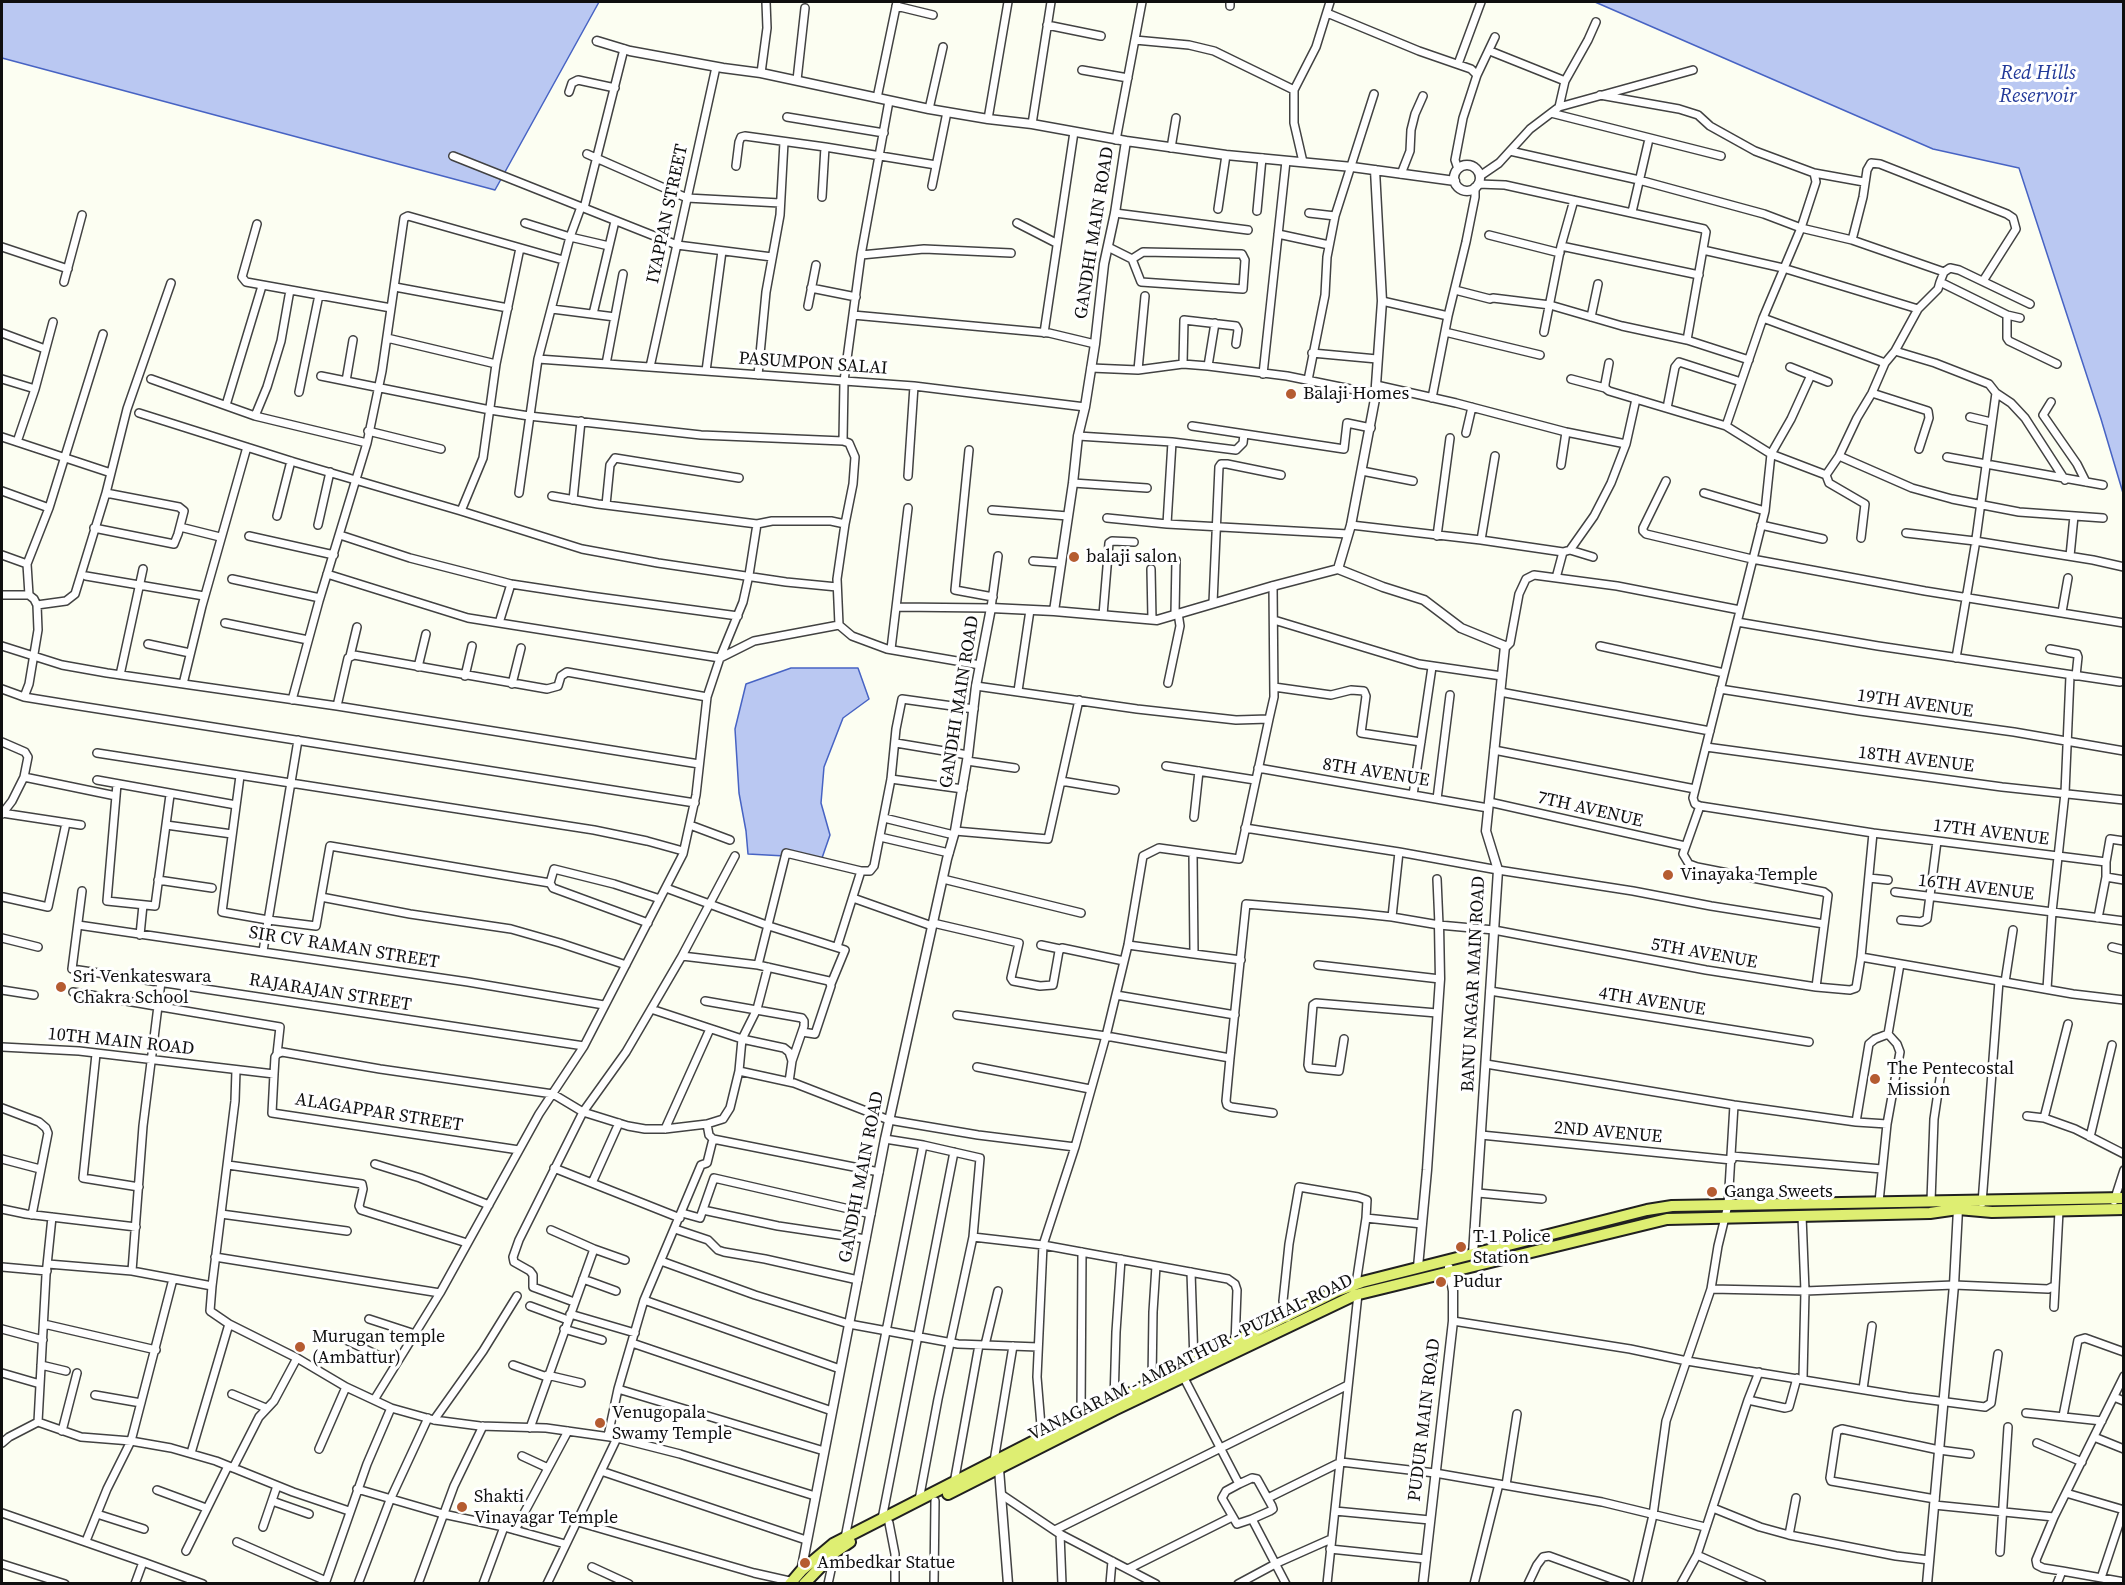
<!DOCTYPE html>
<style>
body{margin:0}
#map{position:relative;width:2125px;height:1585px;overflow:hidden;background:#fcfef2;font-family:"Source Serif 4",serif}
canvas{display:block}
.frame{position:absolute;inset:0;border:3px solid #0f0f0f;pointer-events:none}
</style>
<div id="map">
<canvas width="2125" height="1585"></canvas>
<div class="frame"></div>
</div>
<script>
const g = document.querySelector('canvas').getContext('2d');
g.lineJoin = 'round';
function fillPath(path, color) { g.fillStyle = color; g.fill(path, 'evenodd'); }
const shape = rows => new Path2D(rows.map(r => 'M' + r).join(''));
function stroke(path, color, width, dash) { g.strokeStyle = color; g.lineWidth = width; g.lineCap = dash ? 'butt' : 'round'; g.setLineDash(dash || []); g.stroke(path); }
function label(font, color, halo, rows, align = 'center') {
  g.font = font + ' "Source Serif 4",serif'; g.lineWidth = 6; g.setLineDash([]); g.textBaseline = 'middle'; g.strokeStyle = halo; g.fillStyle = color; for (const [text, x, y, turn = 0] of rows) {
    g.save(); g.translate(x, y); g.rotate((+turn || 0) * Math.PI / 180); g.textAlign = isNaN(turn) ? turn : align; if (halo) g.strokeText(text, 0, 0); g.fillText(text, 0, 0); g.restore();
  }
}
const water = shape([
 [2,2,599,2,495,190,2,58,2,2],
 [1595,2,2123,2,2123,493,2101,419,2019,168,1933,149,1595,2],
 [791,668,858,668,869,699,843,718,824,767,821,803,830,835,822,858,748,854,746,831,739,793,735,729,746,684,791,668]
]);
fillPath(water, '#bac8f2');
stroke(water, '#4763c3', 1.5);
const minor = shape([
 [896,6,933,15],
 [1230,6,1230,2],
 [1327,13,1419,51,1471,69,1477,75],
 [1047,25,1101,36],
 [1135,40,1189,45,1214,51,1294,90],
 [1490,51,1565,81],
 [1458,64,1481,2],
 [1082,70,1128,78],
 [761,73,767,28,766,2],
 [797,80,805,8],
 [569,92,572,83,578,80,615,88],
 [1600,95,1679,109,1698,115,1710,126,1755,151,1814,173,1816,182,1801,228,1763,318,1726,426,1771,454,1765,511,1693,798,1695,804,1700,806,1873,833,1861,957,1999,981,1982,1203],
 [877,98,897,2],
 [1559,107,1565,81,1588,40,1596,22],
 [929,109,943,47],
 [1551,113,1721,156],
 [787,117,884,133],
 [988,119,1008,2],
 [1032,124,1051,2],
 [1116,140,1142,2],
 [825,147,936,165],
 [1171,148,1176,118],
 [1510,151,1639,180,1764,214,1801,228,1852,240,1944,272,1940,282],
 [587,154,687,198,780,203],
 [453,156,677,245,772,257],
 [1303,162,1294,123,1294,90,1316,47,1330,2],
 [736,166,739,142,741,137,745,136,825,147,822,197],
 [1458,169,1455,160,1463,118,1477,75,1495,37],
 [1814,173,1864,182],
 [1401,174,1410,151,1411,130,1415,114,1423,96],
 [1480,176,1499,163,1530,129,1559,107,1693,70],
 [1478,184,1505,185,1704,229,1706,232,1687,340],
 [932,186,947,112],
 [584,208,624,49],
 [1218,209,1226,155],
 [1257,211,1262,158],
 [1632,212,1649,139],
 [1115,213,1248,230],
 [1309,213,1335,216],
 [525,223,570,237,609,246],
 [1017,223,1056,243],
 [257,224,242,277,246,282,391,308],
 [1278,234,1329,245],
 [1489,235,1560,253],
 [1852,240,1863,197,1867,170,1871,163,1880,164,2007,214,2013,218,2016,229,1983,281],
 [1561,246,1574,200],
 [2,247,68,269],
 [1108,247,1132,259,1143,252,1242,254,1245,260,1243,289,1141,282,1132,259],
 [1703,250,1783,268,1918,309],
 [861,255,924,249,1011,253],
 [1944,272,1950,268,1959,270,2030,304],
 [64,282,82,215],
 [395,287,508,308],
 [811,288,856,297],
 [1455,290,1490,299,1493,298,1550,305,1622,326,1687,340,1749,360],
 [1382,301,1448,316],
 [808,306,816,265],
 [552,309,615,317],
 [593,314,615,221],
 [853,315,1049,333,1095,344],
 [2007,315,2007,338,2009,341,2057,364],
 [1591,317,1598,284],
 [1763,318,1885,363],
 [1445,332,1540,355],
 [1544,332,1561,246,1699,275],
 [2,333,45,349],
 [1044,333,1074,132],
 [387,338,496,364],
 [1895,351,1935,363,1989,384,1996,393,2011,403,2025,418,2065,480],
 [1312,353,1377,359],
 [538,359,914,386,1085,407],
 [1609,363,1605,384,1605,388,1609,391,1726,426],
 [606,364,623,274],
 [1183,364,1184,320,1236,326,1238,330,1236,344],
 [1208,366,1215,323],
 [650,367,716,67],
 [1790,367,1828,382],
 [1091,368,1138,370,1183,364,1208,366,1287,376,1375,394],
 [1138,370,1145,296],
 [706,371,722,251],
 [1263,374,1286,161],
 [758,375,766,292,780,215,784,142],
 [1811,375,1791,419,1771,454,1826,475],
 [321,376,490,410,529,416,701,435,843,441],
 [2,379,35,389],
 [151,379,255,416,367,443],
 [1571,379,1605,388],
 [1308,380,1325,295,1327,257,1335,216,1374,94],
 [346,381,353,340],
 [1376,385,1456,403,1566,432,1626,444],
 [299,392,319,295],
 [1872,393,1928,411,1929,418,1919,449],
 [1432,398,1448,316,1466,242,1475,197,1475,187],
 [2051,402,2043,415,2077,464,2086,482],
 [226,405,262,286],
 [1667,408,1675,367,1679,362,1741,382],
 [139,413,294,462,461,511,582,549,658,563,786,582,837,587],
 [255,416,267,387,281,341,290,290],
 [1970,417,1991,422],
 [1192,426,1344,449,1347,423,1371,428],
 [368,431,441,449],
 [1466,433,1472,407],
 [1078,436,1172,442,1236,450,1243,443,1244,434],
 [2,437,111,473],
 [17,442,35,389,53,322],
 [969,450,955,590,993,597],
 [1839,456,1912,488,1952,499,2019,512,2103,518],
 [1947,457,2103,485],
 [1561,465,1566,432],
 [1362,471,1413,481],
 [1826,475,1839,456,1857,418,1872,393,1885,363,1895,351,1918,309,1938,289,1940,282,2007,315,2020,318],
 [1826,475,1829,483,1865,504,1861,538],
 [908,476,914,386],
 [1666,481,1643,528,1643,531,1646,534,1752,559,1925,591,2124,623],
 [1073,483,1147,488],
 [2,491,49,508],
 [519,493,538,359,570,237,581,207],
 [1704,493,1765,511],
 [552,496,598,504,757,524,772,521,831,521,845,524,853,484,855,457,849,443,843,441,844,381,861,255,889,101],
 [573,500,581,421],
 [606,505,610,465,615,458,739,478],
 [992,510,1068,516],
 [461,511,483,458,496,364,520,248],
 [277,516,291,461],
 [1107,518,1167,524,1348,534],
 [1167,524,1172,442],
 [318,525,330,472],
 [1351,525,1481,540,1563,552,1570,550,1593,557],
 [1761,525,1823,539],
 [180,527,220,537],
 [94,528,174,544,178,534,184,511,179,507,106,493],
 [1906,533,1975,541,2093,560,2124,567],
 [340,535,410,558,511,584,590,596,738,616],
 [249,536,334,555],
 [1437,536,1450,438],
 [1481,540,1495,456],
 [1570,550,1594,516,1611,483,1626,444,1636,399],
 [2,555,27,564],
 [2070,556,2074,516],
 [1033,561,1061,563],
 [1151,569,1152,619],
 [327,574,468,618,720,658,743,602,749,575,757,524],
 [86,576,204,596],
 [1556,578,1563,552],
 [232,579,320,598],
 [2,595,29,595],
 [1213,603,1219,467,1221,464,1227,464,1281,475],
 [37,605,66,601,75,594,106,493,127,409,171,283],
 [896,607,991,608,998,556],
 [2062,612,2068,578],
 [1175,614,1176,560],
 [1103,615,1109,543,1112,541,1134,542],
 [1274,620,1419,664,1502,676],
 [1737,622,1878,646,2120,682],
 [225,623,308,640],
 [499,623,511,584],
 [839,625,837,579,845,524],
 [148,644,190,653],
 [2,646,62,665,107,673,337,706,699,764],
 [1505,646,1507,646,1510,643,1519,594,1526,579,1534,575,1617,586,1740,610],
 [1600,646,1724,673],
 [891,649,908,508],
 [2050,649,2077,654,2078,657,2076,676],
 [350,656,357,627],
 [1956,658,1975,546,1996,393],
 [418,667,426,634],
 [120,675,143,569],
 [465,676,472,646],
 [1168,683,1180,626,1178,613],
 [183,684,202,606,247,447],
 [512,684,521,648],
 [976,686,1137,709,1236,720,1269,719,1274,697,1273,586],
 [1274,687,1331,695,1351,690,1364,691,1366,696,1361,733,1421,742],
 [2,689,24,697,67,704,695,803],
 [1720,689,1860,711,2014,732,2124,751],
 [1018,691,1030,610],
 [1500,692,1710,731],
 [24,697,29,684,38,630,37,605,34,599,29,595,27,564,49,508,103,334],
 [292,700,319,601,367,443,382,371,404,218,408,216,563,260],
 [337,706,348,658,354,655,547,689,558,686,561,676,567,672,707,697],
 [2,742,25,752,28,757,24,777,12,801,2,814],
 [896,743,968,755],
 [1706,747,2002,787,2124,800],
 [1494,750,1695,789],
 [97,753,594,830,647,841,683,851],
 [967,761,1015,768],
 [1166,766,1255,780],
 [1258,768,1488,808],
 [240,776,222,912,268,920,316,926,321,897],
 [24,777,116,796],
 [891,779,963,789],
 [97,780,236,805],
 [1061,781,1115,790],
 [117,784,107,901,155,906,170,795],
 [1413,795,1432,667],
 [1437,799,1450,695],
 [1489,802,1685,846],
 [1700,806,1683,854,1689,864,1697,867,1824,892,1828,895,1816,987],
 [2,813,81,825],
 [1194,817,1199,771],
 [884,818,954,835],
 [166,825,232,834],
 [690,825,730,840],
 [1245,828,1399,852,1498,870,1633,891,1711,906,1824,924],
 [955,831,1048,839,1079,700],
 [1873,833,2106,862],
 [880,837,949,853],
 [861,871,870,871,874,866,891,779,896,729,902,699,974,709],
 [2106,877,2124,880],
 [1869,878,1888,880],
 [943,879,1081,913],
 [1437,879,1439,925],
 [158,880,212,888],
 [550,883,553,888,648,923],
 [666,888,769,926,845,950,831,984],
 [82,891,72,969,584,1046],
 [1895,892,2124,921],
 [3,897,48,907,66,823],
 [853,898,932,926],
 [1392,917,1399,852],
 [2098,918,2106,877,2106,862,2110,839,2124,841],
 [1901,920,1921,922,1927,919,1937,841],
 [933,923,1019,943,1011,978,1013,981,1040,986,1053,985,1059,951,1062,948,1124,961],
 [78,925,468,982,604,1005],
 [140,935,143,905],
 [2,938,38,947],
 [1041,945,1060,949],
 [1128,945,1194,954,1193,854],
 [2112,947,2124,950],
 [263,951,298,740],
 [1194,954,1241,960],
 [682,956,758,965,829,981,831,986,815,1034,802,1032],
 [626,965,560,943,511,929,410,914,321,897,330,846,550,883,554,869,614,884,660,899],
 [758,965,786,853,861,871,837,947],
 [1318,965,1440,979],
 [768,967,757,1009,742,1039,739,1071,730,1108,723,1119,707,1124,709,1135,713,1139,879,1172],
 [1999,981,2073,994,2124,1000],
 [2005,982,2013,930],
 [2047,989,2052,912,2065,793,2070,676],
 [2,990,34,995],
 [1490,991,1809,1042],
 [73,992,280,1027,277,1054],
 [1116,995,1235,1015],
 [705,1001,802,1018,804,1021,804,1026,792,1061],
 [651,1009,742,1039,784,1048,789,1052,792,1061,789,1082],
 [957,1015,1106,1036,1230,1058,1246,904,1355,913,1392,917,1439,925,1494,930,1706,970,1816,987,1850,990,1856,988,1861,957],
 [1888,1034,1900,964],
 [1344,1039,1339,1071,1309,1068,1308,1065,1313,1005,1316,1003,1437,1013],
 [2,1047,79,1051,274,1074,275,1057,277,1054,282,1052,380,1069,553,1094,583,1112,628,1126,645,1129,665,1129,707,1124],
 [96,1054,83,1178,139,1187],
 [1230,1058,1226,1101,1227,1105,1231,1107,1273,1113],
 [1486,1064,1734,1105,1856,1122,1887,1124],
 [977,1067,1090,1089],
 [236,1070,235,1101,212,1286,210,1311,229,1324,297,1358,346,1387,391,1408,434,1420,480,1426,546,1428,617,1438,680,1454,815,1496],
 [739,1071,794,1083,889,1120,978,1135,1075,1147],
 [274,1074,272,1113,519,1150],
 [2,1108,39,1122,46,1128,48,1133,32,1215],
 [2027,1116,2044,1118,2075,1129,2124,1154],
 [2044,1118,2068,1024],
 [1856,1122,1869,1044,1875,1039,1888,1034,1897,1044,1900,1052,1887,1124,1879,1202],
 [665,1129,710,1029],
 [1481,1135,1732,1160],
 [2090,1137,2112,1045],
 [885,1139,923,1145,980,1158,973,1237,938,1399,919,1500],
 [1732,1156,1882,1169],
 [2,1159,40,1169],
 [375,1164,420,1178,489,1205],
 [228,1165,362,1184,363,1189,359,1206,361,1210,467,1243],
 [554,1168,680,1218],
 [592,1183,619,1123],
 [1478,1193,1542,1199],
 [1931,1201,1934,1119,1941,1072],
 [2114,1201,2124,1170],
 [2,1209,26,1214,136,1227],
 [703,1210,778,1226,866,1239],
 [682,1213,700,1218,714,1178,871,1214],
 [221,1214,347,1231],
 [1802,1216,1805,1291,1803,1378],
 [1366,1218,1422,1224],
 [675,1229,708,1240,718,1250,724,1252,765,1259,858,1280],
 [551,1230,594,1249,625,1260],
 [973,1237,1043,1245,1228,1279,1235,1284,1237,1290,1235,1344],
 [215,1257,440,1293],
 [661,1261,755,1295,849,1324,958,1344,1038,1347],
 [48,1264,132,1271,212,1286],
 [2,1267,47,1271],
 [132,1271,143,1126,161,982],
 [1191,1272,1194,1362],
 [583,1279,616,1291],
 [1711,1289,1718,1246,1728,1205,1734,1105],
 [644,1300,840,1369],
 [574,1302,533,1287,533,1275,530,1271,514,1262,513,1257,519,1240,583,1112,626,1052,682,956,735,856],
 [530,1306,568,1320],
 [2054,1307,2059,1211],
 [570,1314,635,1333],
 [1287,1318,1283,1301,1289,1244,1299,1187,1358,1197,1367,1200,1366,1218,1356,1284],
 [369,1319,415,1334],
 [1453,1321,1630,1349,1687,1361,1908,1397,1985,1407,1991,1403,1998,1354],
 [44,1324,156,1350],
 [2,1329,43,1340],
 [564,1329,602,1340],
 [342,1338,396,1364],
 [632,1343,832,1411],
 [985,1345,998,1291],
 [41,1365,66,1371],
 [513,1365,547,1377],
 [2,1373,40,1384],
 [547,1375,581,1383],
 [1184,1378,1239,1484,1252,1478,1257,1479,1272,1506,1273,1509,1270,1511,1252,1519,1286,1584],
 [1152,1382,1153,1312,1156,1266],
 [618,1389,824,1451],
 [1863,1389,1872,1326],
 [232,1394,266,1408],
 [95,1395,141,1403],
 [2114,1397,2124,1401],
 [374,1400,440,1293,539,1114,584,1046,683,854,696,795,707,697,720,658,754,641,839,625,852,636,887,649,980,665],
 [1748,1400,1785,1408,1789,1407,1797,1378],
 [1114,1401,1116,1332,1121,1259],
 [2026,1413,2102,1421],
 [2063,1416,2078,1340,2085,1338,2124,1352],
 [1081,1417,1082,1252],
 [434,1420,483,1351,517,1296],
 [38,1422,46,1275,52,1217],
 [530,1428,594,1249],
 [62,1431,77,1373],
 [608,1436,618,1389,644,1300,701,1165,707,1163,713,1139],
 [2094,1437,2124,1449],
 [1042,1438,1037,1377,1043,1245,1075,1147,1106,1036,1128,945,1143,856,1159,848,1239,859,1269,719],
 [2,1443,9,1437,38,1422,81,1437,131,1441,171,1448,216,1461,293,1492,349,1511],
 [2037,1443,2082,1462],
 [319,1449,346,1387],
 [191,1453,229,1324],
 [522,1456,548,1468],
 [994,1461,1013,1346],
 [233,1468,259,1417,274,1401,297,1358],
 [601,1471,806,1540],
 [954,1483,979,1345],
 [1239,1484,1226,1491,1222,1498,1237,1524,1252,1519],
 [1506,1485,1517,1414],
 [357,1489,443,1514,504,1527,565,1544],
 [157,1490,206,1508],
 [2066,1493,2124,1510],
 [1002,1495,1060,1534,1156,1584],
 [1268,1498,1341,1462,1435,1473,1602,1502,1705,1527],
 [1935,1499,1831,1481,1830,1478,1837,1431,1842,1429,1939,1450,1970,1454],
 [272,1501,309,1514],
 [1934,1505,2054,1517,2036,1560,2037,1565,2043,1568,2062,1571,2057,1584],
 [1713,1508,1760,1527,1789,1535,1896,1556,1929,1560],
 [1335,1511,1430,1520],
 [2,1513,143,1562,135,1584],
 [97,1514,144,1529],
 [2054,1517,2124,1376],
 [882,1519,954,1152],
 [578,1522,754,1573,794,1582],
 [889,1523,895,1554,895,1584],
 [263,1527,277,1486],
 [515,1530,568,1431],
 [1055,1530,1348,1385],
 [1060,1534,1062,1584],
 [1789,1535,1796,1498],
 [845,1538,923,1145],
 [86,1541,107,1489,131,1441,173,1279],
 [237,1542,326,1581],
 [1330,1549,1426,1559],
 [186,1551,228,1466],
 [2000,1552,2008,1427],
 [1697,1555,1762,1584],
 [143,1562,203,1584],
 [2,1564,65,1584],
 [592,1567,629,1584],
 [1128,1569,1232,1517],
 [2062,1571,2124,1582],
 [2101,1578,2124,1509],
 [325,1584,367,1464,391,1408],
 [358,1584,390,1500,428,1418],
 [418,1584,454,1486,483,1426],
 [483,1584,504,1527],
 [547,1584,617,1438],
 [828,1584,834,1556],
 [934,1584,935,1501],
 [1110,1584,1112,1561],
 [1238,1584,1277,1563,1331,1539],
 [1327,1584,1358,1294],
 [1474,1584,1499,1484],
 [1528,1584,1537,1565,1543,1557,1549,1556,1626,1584],
 [1637,1584,1653,1515,1666,1421,1711,1289,1805,1291,1954,1285,2048,1289,2054,1286],
 [1681,1584,1697,1555,1748,1400,1759,1372]
]);
const tertiary = shape([
 [597,41,630,51,723,68,761,73,929,109,988,119,1032,124,1126,141],
 '1454 178a13 13 0 1 1 26 0a13 13 0 1 1-26 0Z',
 [1338,569,1351,525,1375,399,1382,301,1375,170],
 [1054,611,1157,620,1273,586,1338,569,1383,587,1424,600,1461,628,1505,646,1486,831,1498,870,1473,1254],
 [1418,1267,1427,1170,1440,979,1439,925],
 [999,1469,1008,1584],
 [801,1572,885,1139,947,859,955,831,968,755,976,686,991,608,1054,611,1073,483,1078,436,1085,407,1095,344,1104,264,1115,213,1126,141,1226,155,1352,167,1455,181],
 [1423,1584,1453,1321,1453,1291,1449,1268],
 [1927,1584,1954,1285,1958,1209]
]);
const primary = shape([
 [948,1494,1114,1410,1355,1295,1667,1219,1930,1213,1958,1209,1992,1212,2124,1209],
 [790,1584,801,1571,833,1544,1046,1435,1337,1291,1362,1282,1647,1210,1672,1206,2124,1198],
 [804,1584,834,1553,850,1542]
]);
stroke(minor, '#424242', 10);
stroke(tertiary, '#424242', 11);
stroke(primary, '#202020', 14);
stroke(minor, '#fff', 7);
stroke(tertiary, '#fff', 8);
stroke(primary, '#deee72', 10);
for (const [x, y, r, color] of [
 [1291,394,6,"#b55c31"],
 [1074,557,6,"#b55c31"],
 [1668,875,6,"#b55c31"],
 [61,987,6,"#b55c31"],
 [1875,1079,6,"#b55c31"],
 [1712,1192,6,"#b55c31"],
 [1461,1247,6,"#b55c31"],
 [1441,1282,6,"#b55c31"],
 [300,1347,6,"#b55c31"],
 [600,1423,6,"#b55c31"],
 [462,1507,6,"#b55c31"],
 [805,1563,6,"#b55c31"]
]) { const dot = new Path2D(); dot.arc(x, y, r, 0, 2 * Math.PI); g.fillStyle = color; g.fill(dot); stroke(dot, '#fff', 2); }
label('18px', '#0f0f0f', '#fff', [
 ["IYAPPAN STREET",668,214,-78],
 ["GANDHI MAIN ROAD",1095,233,-81],
 ["PASUMPON SALAI",813,364,4],
 ["GANDHI MAIN ROAD",960,702,-81],
 ["19TH AVENUE",1915,704,8],
 ["18TH AVENUE",1916,760,7],
 ["8TH AVENUE",1376,773,9],
 ["7TH AVENUE",1590,810,13],
 ["17TH AVENUE",1991,833,7],
 ["16TH AVENUE",1976,888,7],
 ["SIR CV RAMAN STREET",344,948,9],
 ["5TH AVENUE",1704,954,10],
 ["BANU NAGAR MAIN ROAD",1474,984,-87],
 ["RAJARAJAN STREET",330,993,9],
 ["4TH AVENUE",1652,1002,9],
 ["10TH MAIN ROAD",121,1042,6],
 ["ALAGAPPAR STREET",379,1113,9],
 ["2ND AVENUE",1608,1133,5],
 ["GANDHI MAIN ROAD",862,1177,-79],
 ["VANAGARAM - AMBATHUR - PUZHAL ROAD",1191,1358,-26],
 ["PUDUR MAIN ROAD",1425,1420,-83]
]);
label('18px', '#0f0f0f', '#fff', [
 ["Balaji Homes",1303,394],
 ["balaji salon",1086,557],
 ["Vinayaka Temple",1680,875],
 ["Sri Venkateswara",73,977],
 ["Chakra School",73,998],
 ["The Pentecostal",1887,1069],
 ["Mission",1887,1090],
 ["Ganga Sweets",1724,1192],
 ["T-1 Police",1473,1237],
 ["Station",1473,1258],
 ["Pudur",1453,1282],
 ["Murugan temple",312,1337],
 ["(Ambattur)",312,1358],
 ["Venugopala",612,1413],
 ["Swamy Temple",612,1434],
 ["Shakti",474,1497],
 ["Vinayagar Temple",474,1518],
 ["Ambedkar Statue",817,1563]
], 'left');
label('italic 20px', '#213898', '#fff', [
 ["Red Hills",2038,74],
 ["Reservoir",2038,97]
]);
</script>
